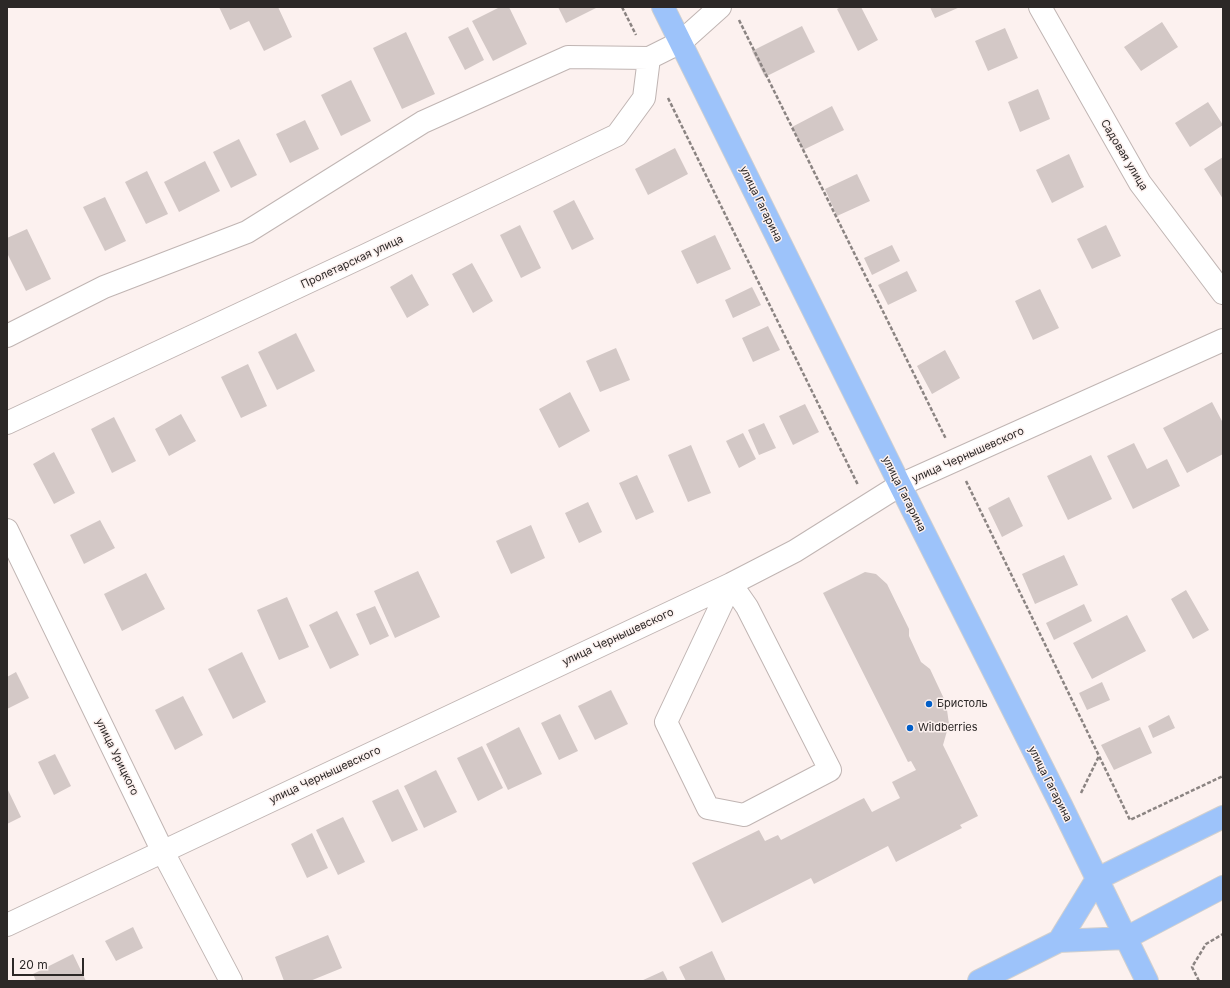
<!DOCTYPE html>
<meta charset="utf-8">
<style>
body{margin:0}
#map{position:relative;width:1230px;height:988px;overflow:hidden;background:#fcf1ef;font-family:Inter,sans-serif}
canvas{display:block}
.frame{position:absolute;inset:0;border:8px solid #2c2827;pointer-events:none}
.scale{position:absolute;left:12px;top:958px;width:72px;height:18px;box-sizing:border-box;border:2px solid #2c2827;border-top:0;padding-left:5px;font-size:12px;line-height:14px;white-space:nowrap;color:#2c2827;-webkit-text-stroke:3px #fcf1ef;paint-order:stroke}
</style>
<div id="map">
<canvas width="1230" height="988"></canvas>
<div class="frame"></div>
<div class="scale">20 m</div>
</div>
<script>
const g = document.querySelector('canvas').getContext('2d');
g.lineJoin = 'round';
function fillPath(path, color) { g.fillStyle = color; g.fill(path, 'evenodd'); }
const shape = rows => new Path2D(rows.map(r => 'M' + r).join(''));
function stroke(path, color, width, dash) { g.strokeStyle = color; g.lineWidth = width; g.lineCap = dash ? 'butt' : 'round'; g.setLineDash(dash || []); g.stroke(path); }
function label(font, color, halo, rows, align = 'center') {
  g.font = font + ' Inter,sans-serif'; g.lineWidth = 3; g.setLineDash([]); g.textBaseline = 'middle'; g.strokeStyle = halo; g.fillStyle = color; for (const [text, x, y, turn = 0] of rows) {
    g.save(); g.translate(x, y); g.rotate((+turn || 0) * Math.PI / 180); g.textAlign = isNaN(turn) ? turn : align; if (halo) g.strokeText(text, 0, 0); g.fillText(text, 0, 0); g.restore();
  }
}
fillPath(shape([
 [219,7,278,7,292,37,264,51,249,21,230,30],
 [500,7,509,7,527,44,493,61,472,21],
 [558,7,598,7,566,23],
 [841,7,861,7,878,40,858,51,837,9],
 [930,7,960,7,935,18],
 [1162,22,1178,47,1141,71,1124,47],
 [802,26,815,52,765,77,752,51],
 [468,27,484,60,465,70,448,37],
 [1005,28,1018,58,988,71,975,41],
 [406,32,435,94,402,109,373,48],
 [351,80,371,121,341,136,321,95],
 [1038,89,1050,119,1020,132,1008,102],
 [1208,102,1223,125,1190,147,1175,123],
 [832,106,844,130,803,150,792,127],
 [305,120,319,149,290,163,276,134],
 [239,139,257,175,231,188,213,152],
 [675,148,688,174,648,195,635,169],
 [1069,154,1084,187,1052,203,1036,170],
 [1223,157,1223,199,1204,169],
 [205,161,220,191,179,212,164,182],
 [147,171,168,214,146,224,125,182],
 [857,174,870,201,837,216,825,189],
 [105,197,126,241,105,251,83,207],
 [574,200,594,239,572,250,553,211],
 [520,225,541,268,521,278,500,235],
 [1106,225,1121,256,1092,269,1077,239],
 [27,229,51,279,26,291,7,253,7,238],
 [715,235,731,269,697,284,681,251],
 [892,245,900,261,872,275,864,258],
 [472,263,493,301,473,313,452,274],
 [907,271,917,291,888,305,878,285],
 [412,274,429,305,407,318,390,287],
 [752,287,761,305,733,318,725,300],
 [1040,289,1059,328,1033,340,1015,301],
 [768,326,780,350,753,362,742,338],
 [296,333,315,371,277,390,258,352],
 [616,348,630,380,600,392,586,361],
 [945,350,960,378,932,394,917,366],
 [248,364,267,406,241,418,221,377],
 [570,392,590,431,559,448,539,409],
 [1212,402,1223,423,1223,454,1187,473,1163,428],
 [805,404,819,432,793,445,779,416],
 [181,414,196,441,169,456,155,429],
 [114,417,136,461,112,473,91,429],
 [764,423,776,448,759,455,748,430],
 [743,433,756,459,739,468,726,441],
 [1134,443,1147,469,1167,459,1180,486,1133,509,1107,456],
 [691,445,711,493,688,502,668,455],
 [54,452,75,493,54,504,33,464],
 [1091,455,1112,499,1068,520,1047,476],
 [637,475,654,512,636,520,619,483],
 [1009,497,1023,526,1002,537,988,508],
 [588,502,602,532,579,543,565,513],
 [100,520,115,548,84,564,70,535],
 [531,525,545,558,511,574,496,541],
 [1064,555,1078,585,1035,604,1022,574],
 [418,571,440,617,395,638,374,591],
 [865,572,876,574,887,584,909,629,909,636,921,662,930,669,946,703,949,724,943,745,978,816,960,825,962,828,896,862,888,846,814,884,811,878,722,923,692,863,759,830,765,841,778,835,781,840,864,798,872,812,900,798,892,782,916,770,911,761,908,762,823,593],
 [146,573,165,609,122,631,104,594],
 [1186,590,1209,630,1193,639,1171,599],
 [287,597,309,647,279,660,257,610],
 [1084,604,1092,621,1054,640,1046,623],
 [375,606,389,636,370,645,356,614],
 [337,611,359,655,330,669,309,625],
 [1127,615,1146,651,1092,679,1073,643],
 [242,652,266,702,233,719,208,669],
 [16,672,29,698,7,709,7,677],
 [1102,682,1110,700,1087,710,1079,693],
 [611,690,628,724,595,740,578,706],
 [183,696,203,735,175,750,155,710],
 [560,714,578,751,559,760,541,723],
 [1169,715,1175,728,1153,738,1148,726],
 [519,727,542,774,508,790,486,744],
 [1140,727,1152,753,1114,770,1101,745],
 [482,746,503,788,478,801,457,758],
 [55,754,71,786,54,795,38,762],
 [436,770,457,812,424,828,404,786],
 [7,788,21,817,7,824],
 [398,789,418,830,392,842,372,801],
 [343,817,365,862,338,875,316,830],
 [312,833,328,868,307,878,291,844],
 [133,927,143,948,116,961,105,941],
 [328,935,342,968,310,981,284,981,275,957],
 [712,951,726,981,686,981,679,967],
 [73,954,86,981,36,981,33,974],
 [663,971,668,981,641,981]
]), '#d3c8c6');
const minor = shape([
 [1040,7,1140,183,1223,293],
 [7,336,104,287,247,232,423,122,568,57,649,58],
 [7,423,368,254,617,135,644,98,649,58,681,42,720,7],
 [7,530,163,852,231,981],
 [731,584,747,607,830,770,744,815,708,808,666,722,731,584],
 [7,925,731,584,795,551,900,485,1223,340]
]);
const major = shape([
 [663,7,900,485,1061,805,1147,981],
 [1097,879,1223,817],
 [1059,941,1097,879],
 [979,981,1059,941,1126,938,1223,887]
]);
stroke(minor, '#c0b5b3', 24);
stroke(major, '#d1d0cf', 24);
stroke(shape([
 [622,7,636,35],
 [739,20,946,439],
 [668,98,858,485],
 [966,481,1130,820,1223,776],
 [1081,793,1099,756],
 [1199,981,1192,967,1206,944,1223,934]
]), '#8b8482', 2.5, [4, 2]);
stroke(minor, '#fff', 22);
stroke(major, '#9dc3fa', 22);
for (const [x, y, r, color] of [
 [929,704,4,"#015ec7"],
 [910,728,4,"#015ec7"]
]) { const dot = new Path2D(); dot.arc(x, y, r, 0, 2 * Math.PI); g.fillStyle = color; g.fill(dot); stroke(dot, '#fcf1ef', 1.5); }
label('11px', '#2c2827', '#fcf1ef', [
 ["Садовая улица",1124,155,59],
 ["улица Гагарина",761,204,64],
 ["Пролетарская улица",352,262,-25],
 ["улица Чернышевского",968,455,-24],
 ["улица Гагарина",904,494,63],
 ["улица Чернышевского",618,637,-25],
 ["улица Урицкого",117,757,64],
 ["улица Чернышевского",325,775,-25],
 ["улица Гагарина",1050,784,63]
]);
label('11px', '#2c2827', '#fcf1ef', [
 ["Бристоль",937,704],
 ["Wildberries",918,728]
], 'left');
</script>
